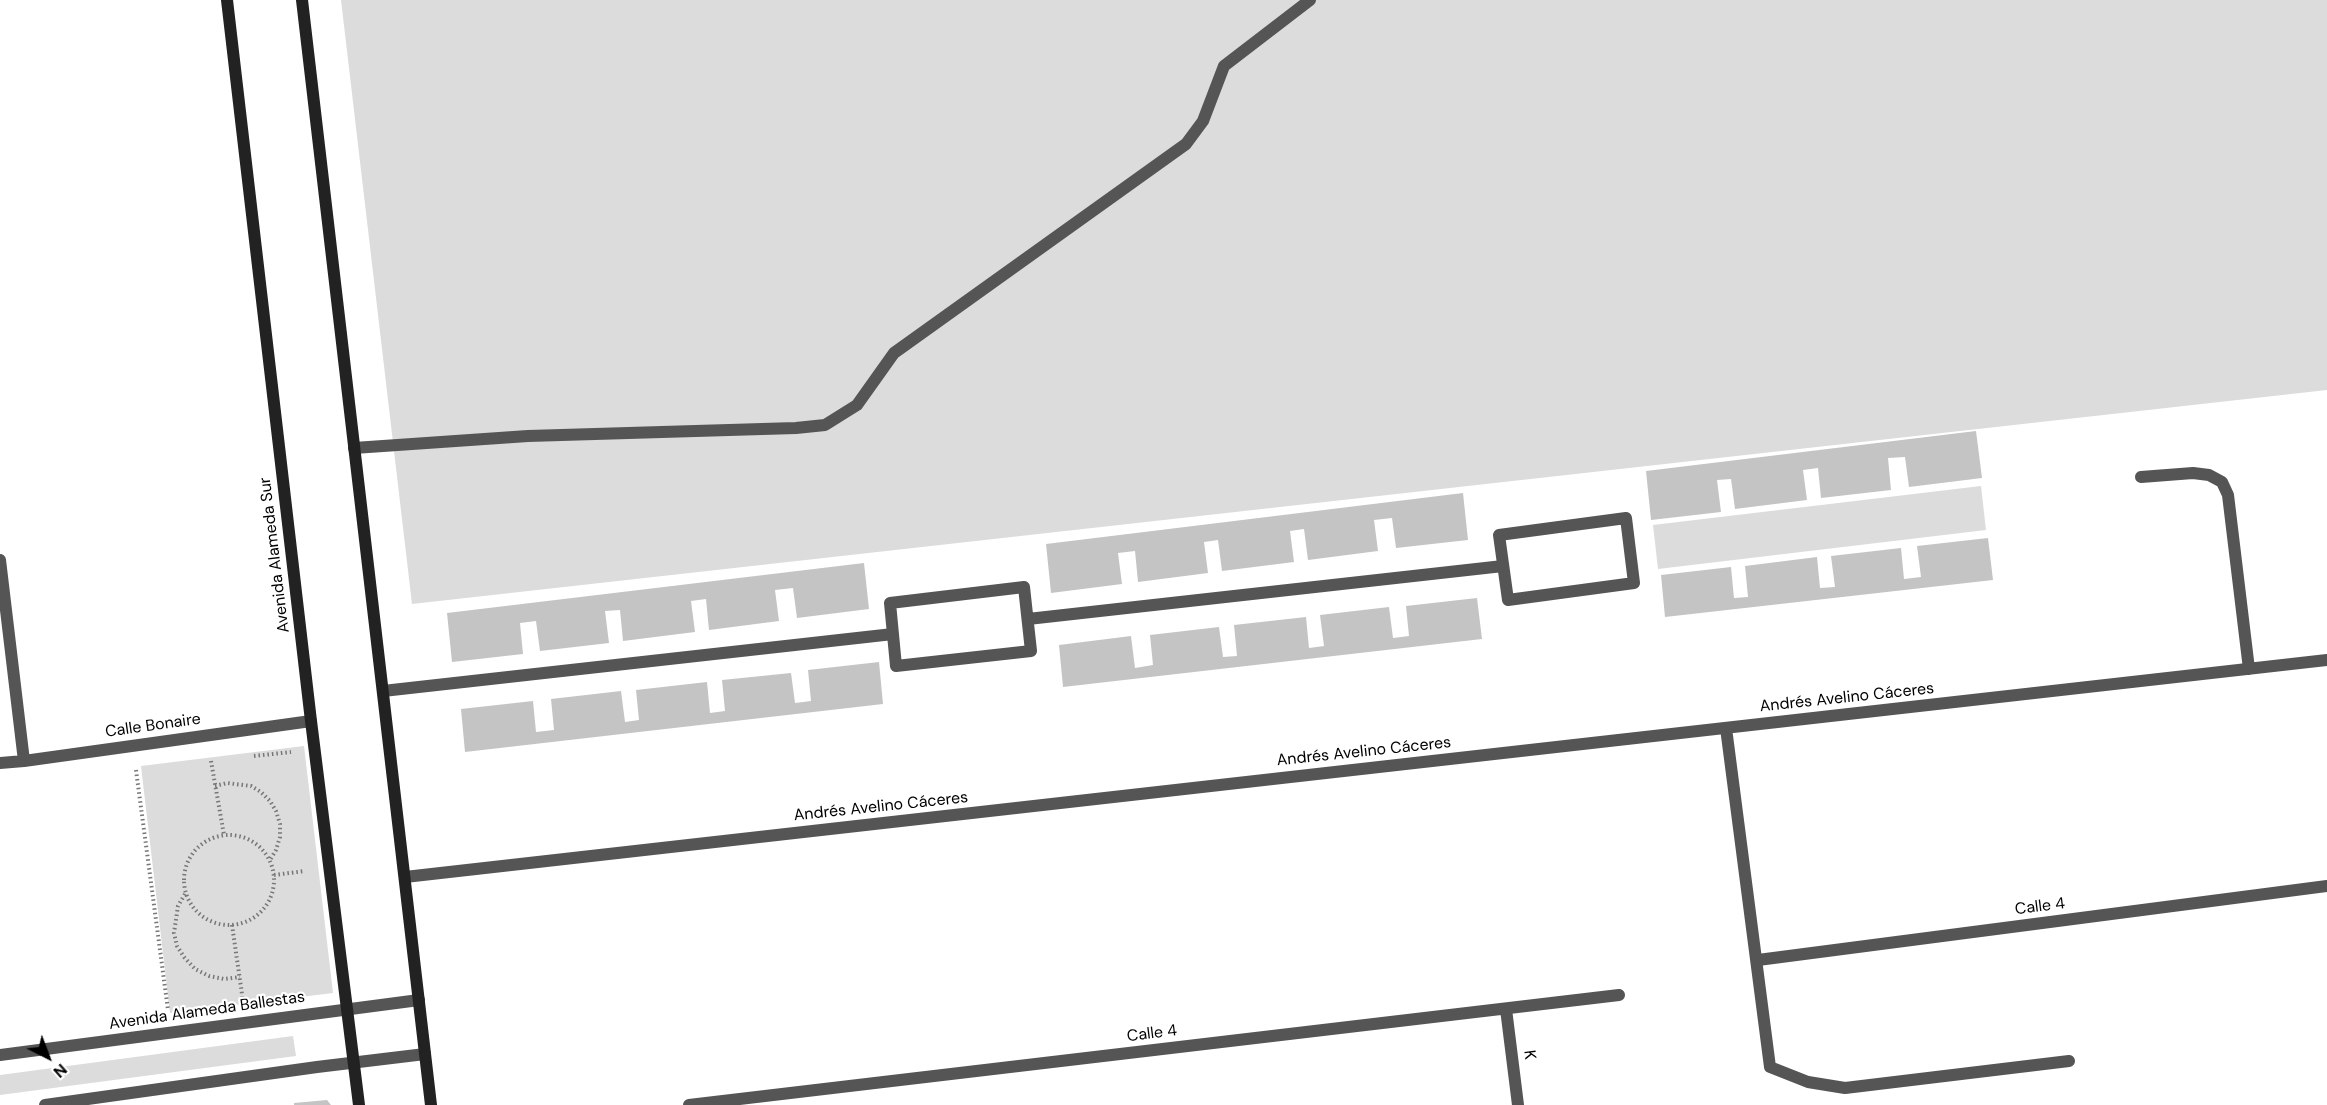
<!DOCTYPE html>
<meta charset="utf-8">
<style>
body{margin:0}
#map{position:relative;width:2327px;height:1105px;overflow:hidden;background:#fff;font-family:"DM Sans",sans-serif}
canvas{display:block}
.north{position:absolute;left:18px;top:1027px;width:60px;height:60px;-webkit-text-stroke:4px #fff;paint-order:stroke;rotate:138deg;font-size:16px;font-weight:700;line-height:24px;text-align:center;color:#000}
.north::after{content:'';display:block;margin:auto;width:21px;height:27px;background:#000;clip-path:polygon(50% 0,100% 100%,50% 72%,0 100%)}
</style>
<div id="map">
<canvas width="2327" height="1105"></canvas>
<div class="north">N</div>
</div>
<script>
const g = document.querySelector('canvas').getContext('2d');
g.lineJoin = 'round';
function fillPath(path, color) { g.fillStyle = color; g.fill(path, 'evenodd'); }
const shape = rows => new Path2D(rows.map(r => 'M' + r).join(''));
function stroke(path, color, width, dash) { g.strokeStyle = color; g.lineWidth = width; g.lineCap = dash ? 'butt' : 'round'; g.setLineDash(dash || []); g.stroke(path); }
function label(font, color, halo, rows, align = 'center') {
  g.font = font + ' "DM Sans",sans-serif'; g.lineWidth = 4.5; g.setLineDash([]); g.textBaseline = 'middle'; g.strokeStyle = halo; g.fillStyle = color; for (const [text, x, y, turn = 0] of rows) {
    g.save(); g.translate(x, y); g.rotate((+turn || 0) * Math.PI / 180); g.textAlign = isNaN(turn) ? turn : align; if (halo) g.strokeText(text, 0, 0); g.fillText(text, 0, 0); g.restore();
  }
}
fillPath(shape([
 [341,0,2327,0,2327,390,412,604],
 [1981,486,1986,530,1658,569,1653,525],
 [304,746,333,993,170,1013,141,766],
 [293,1036,296,1056,0,1095,0,1075]
]), '#dcdcdc');
fillPath(shape([
 [1976,431,1982,478,1909,487,1905,457,1888,458,1891,490,1821,498,1818,468,1803,470,1807,500,1735,509,1731,479,1717,480,1721,512,1651,520,1646,471],
 [1463,493,1468,540,1396,548,1392,518,1374,520,1378,551,1308,560,1304,529,1290,531,1294,562,1222,571,1218,540,1204,542,1208,573,1138,582,1135,551,1118,553,1122,584,1051,593,1046,544],
 [1988,538,1993,580,1665,617,1661,575,1731,567,1734,598,1748,597,1745,566,1817,557,1820,588,1835,587,1831,556,1901,548,1904,579,1921,577,1917,546],
 [864,563,869,609,797,618,793,588,775,590,779,621,709,630,706,599,691,601,695,632,623,641,620,610,605,611,609,643,540,651,536,621,520,623,523,654,452,662,447,613],
 [1477,598,1482,639,1063,687,1059,645,1131,636,1135,668,1153,665,1150,635,1219,627,1223,657,1237,656,1234,625,1306,617,1309,648,1324,646,1320,615,1389,607,1393,638,1409,636,1406,606],
 [879,662,883,704,465,752,461,709,533,701,536,732,554,730,551,699,621,691,625,722,639,720,636,690,707,682,710,713,725,711,722,680,791,673,795,703,811,701,808,670],
 [327,1100,331,1105,294,1105,294,1103]
]), '#c4c4c4');
stroke(shape([
 [254,756,291,752],
 [211,761,224,835],
 [136,770,168,1010],
 [215,786,227,783,251,786,261,792,270,801,276,811,280,824,280,837,276,850,270,860],
 '184 880a45 45 0 1 1 90 0a45 45 0 1 1-90 0Z',
 [274,875,305,871],
 [185,894,178,906,174,933,177,946,184,957,195,969,209,976,224,979,240,977],
 [232,925,243,1001]
]), '#777', 4, [1.5, 3]);
stroke(shape([
 [354,448,528,436,796,428,825,425,857,405,894,353,1186,144,1203,121,1224,66,1310,0]
]), '#555', 12);
stroke(shape([
 [2141,477,2193,473,2209,475,2222,482,2228,495,2249,669],
 [1626,518,1634,583,1508,600,1499,535,1626,518],
 [0,560,24,761],
 [1024,587,1031,651,896,666,890,603,1024,587],
 [1028,619,1503,566],
 [383,691,893,634],
 [1726,728,1770,1067,1808,1082,1845,1088,2069,1061],
 [0,763,24,761,311,721],
 [405,877,2327,660],
 [1758,960,2327,886],
 [1506,1009,1518,1105],
 [689,1105,1619,995]
]), '#555', 12);
stroke(shape([
 [0,1055,419,1000],
 [45,1105,317,1067,425,1054]
]), '#555', 12);
stroke(shape([
 [227,0,311,721,359,1105],
 [302,0,431,1105]
]), '#222', 12);
label('16px', '#000', '#fff', [
 ["Avenida Alameda Sur",275,555,-97],
 ["Andrés Avelino Cáceres",1847,698,-6],
 ["Calle Bonaire",153,726,-8],
 ["Andrés Avelino Cáceres",1364,752,-6],
 ["Andrés Avelino Cáceres",881,807,-6],
 ["Calle 4",2040,907,-7],
 ["Avenida Alameda Ballestas",207,1011,-8],
 ["Calle 4",1152,1034,-7],
 ["K",1529,1055,83]
]);
</script>
